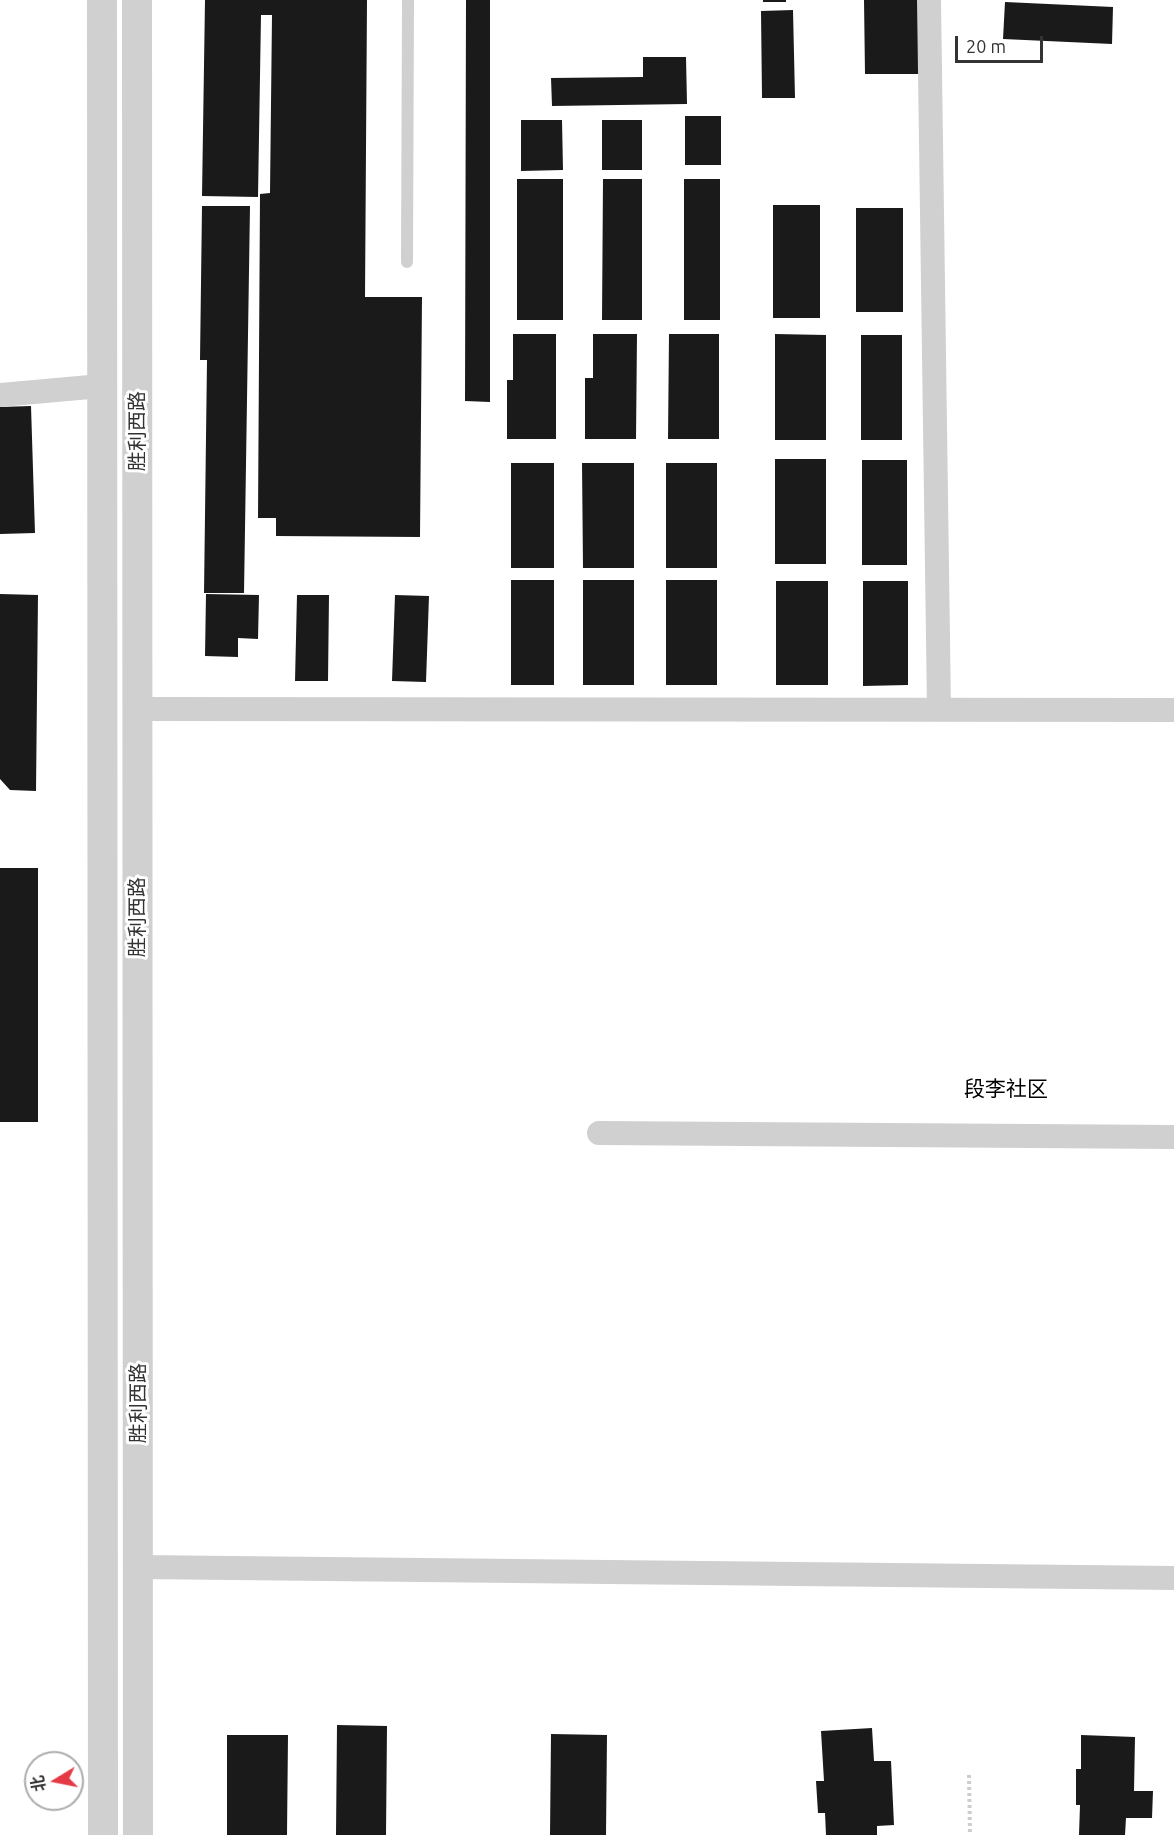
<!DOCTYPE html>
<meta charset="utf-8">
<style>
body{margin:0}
#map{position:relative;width:1174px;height:1835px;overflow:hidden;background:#fff;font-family:Ubuntu,"Noto Sans SC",sans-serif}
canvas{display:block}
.north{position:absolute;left:24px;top:1751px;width:60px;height:60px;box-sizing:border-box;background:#fff;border:2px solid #adadad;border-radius:50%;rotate:260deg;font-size:16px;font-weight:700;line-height:24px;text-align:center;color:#333}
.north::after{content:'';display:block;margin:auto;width:21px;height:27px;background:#e63946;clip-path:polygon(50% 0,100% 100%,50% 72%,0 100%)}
.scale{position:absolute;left:955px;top:36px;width:88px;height:27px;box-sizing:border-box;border:3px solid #333;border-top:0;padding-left:8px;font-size:18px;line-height:21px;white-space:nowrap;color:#333;-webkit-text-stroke:4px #fff;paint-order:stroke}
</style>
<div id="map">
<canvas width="1174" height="1835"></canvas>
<div class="north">北</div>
<div class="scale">20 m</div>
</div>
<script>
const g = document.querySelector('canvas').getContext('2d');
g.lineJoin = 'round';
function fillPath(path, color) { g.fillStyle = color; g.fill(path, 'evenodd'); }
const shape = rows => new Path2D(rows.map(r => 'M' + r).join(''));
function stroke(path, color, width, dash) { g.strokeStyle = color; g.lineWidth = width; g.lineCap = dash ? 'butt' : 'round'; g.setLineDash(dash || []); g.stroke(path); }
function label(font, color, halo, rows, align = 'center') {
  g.font = font + ' Ubuntu,"Noto Sans SC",sans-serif'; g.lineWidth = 6; g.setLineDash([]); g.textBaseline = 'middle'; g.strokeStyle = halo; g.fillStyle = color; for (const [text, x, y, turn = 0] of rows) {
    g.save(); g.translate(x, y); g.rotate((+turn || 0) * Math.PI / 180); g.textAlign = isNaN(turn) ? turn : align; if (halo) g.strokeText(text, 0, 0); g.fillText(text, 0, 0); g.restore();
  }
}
fillPath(shape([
 [205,0,367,0,365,297,422,297,420,537,276,536,276,518,258,518,260,194,270,193,272,15,261,15,258,197,202,196],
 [466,0,490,0,490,402,465,401],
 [763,0,786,0,786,2,763,2],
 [864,0,918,0,919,74,865,74],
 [1005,2,1113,7,1112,44,1003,39],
 [793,10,795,98,762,98,761,11],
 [643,57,686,57,687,104,552,106,551,78,643,77],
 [685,116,721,116,721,165,685,165],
 [521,120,562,120,563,170,521,171],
 [602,120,642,120,642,170,602,170],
 [517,179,563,179,563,320,517,320],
 [603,179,642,179,642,320,602,320],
 [684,179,720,179,720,320,684,320],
 [773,205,820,205,820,318,773,318],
 [202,206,250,206,244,593,204,593,207,360,200,360],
 [856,208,903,208,903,312,856,312],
 [513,334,556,334,556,439,507,439,507,380,513,380],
 [593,334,637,334,636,439,585,439,585,378,593,378],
 [669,334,719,334,719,439,668,439],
 [775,334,826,335,826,440,775,440],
 [861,335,902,335,902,440,861,440],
 [31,406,35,533,0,534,0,407],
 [775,459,826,459,826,564,775,564],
 [862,460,907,460,907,565,862,565],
 [511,463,554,463,554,568,511,568],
 [582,463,634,463,634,568,583,568],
 [666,463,717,463,717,568,666,568],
 [511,580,554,580,554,685,511,685],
 [583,580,634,580,634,685,583,685],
 [666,580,717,580,717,685,666,685],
 [776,581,828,581,828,685,776,685],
 [863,581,908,581,908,685,863,686],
 [0,594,38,595,36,791,10,790,0,779],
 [206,594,259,595,258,639,238,638,238,657,205,656],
 [297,595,329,595,328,681,295,681],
 [395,595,429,596,426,682,392,681],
 [0,868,38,868,38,1122,0,1122],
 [337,1725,387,1726,386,1835,336,1835],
 [872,1728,874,1761,891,1761,894,1825,877,1826,877,1835,826,1835,825,1813,818,1813,816,1781,824,1781,821,1731],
 [551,1734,607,1735,606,1835,550,1835],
 [227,1735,288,1735,287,1835,227,1835],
 [1081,1735,1135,1737,1134,1791,1153,1791,1152,1818,1126,1818,1125,1835,1079,1835,1080,1805,1076,1805,1076,1769,1081,1769]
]), '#1a1a1a');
stroke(shape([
 [969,1775,970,1835]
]), '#cdcdcd', 4, [3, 3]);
stroke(shape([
 [407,262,408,0]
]), '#d0d0d0', 12);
stroke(shape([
 [929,0,939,709],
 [0,395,101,386],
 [137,709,1174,710],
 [599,1133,1174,1137],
 [138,1567,1174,1578]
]), '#d0d0d0', 24);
stroke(shape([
 [102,0,103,1835],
 [137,0,138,1835]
]), '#d0d0d0', 30);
label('20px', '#333', '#fff', [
 ["胜利西路",137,431,-90],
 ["胜利西路",137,917,-90],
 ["胜利西路",138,1403,-90]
]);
label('21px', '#000', '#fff', [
 ["段李社区",1006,1089]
]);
</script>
